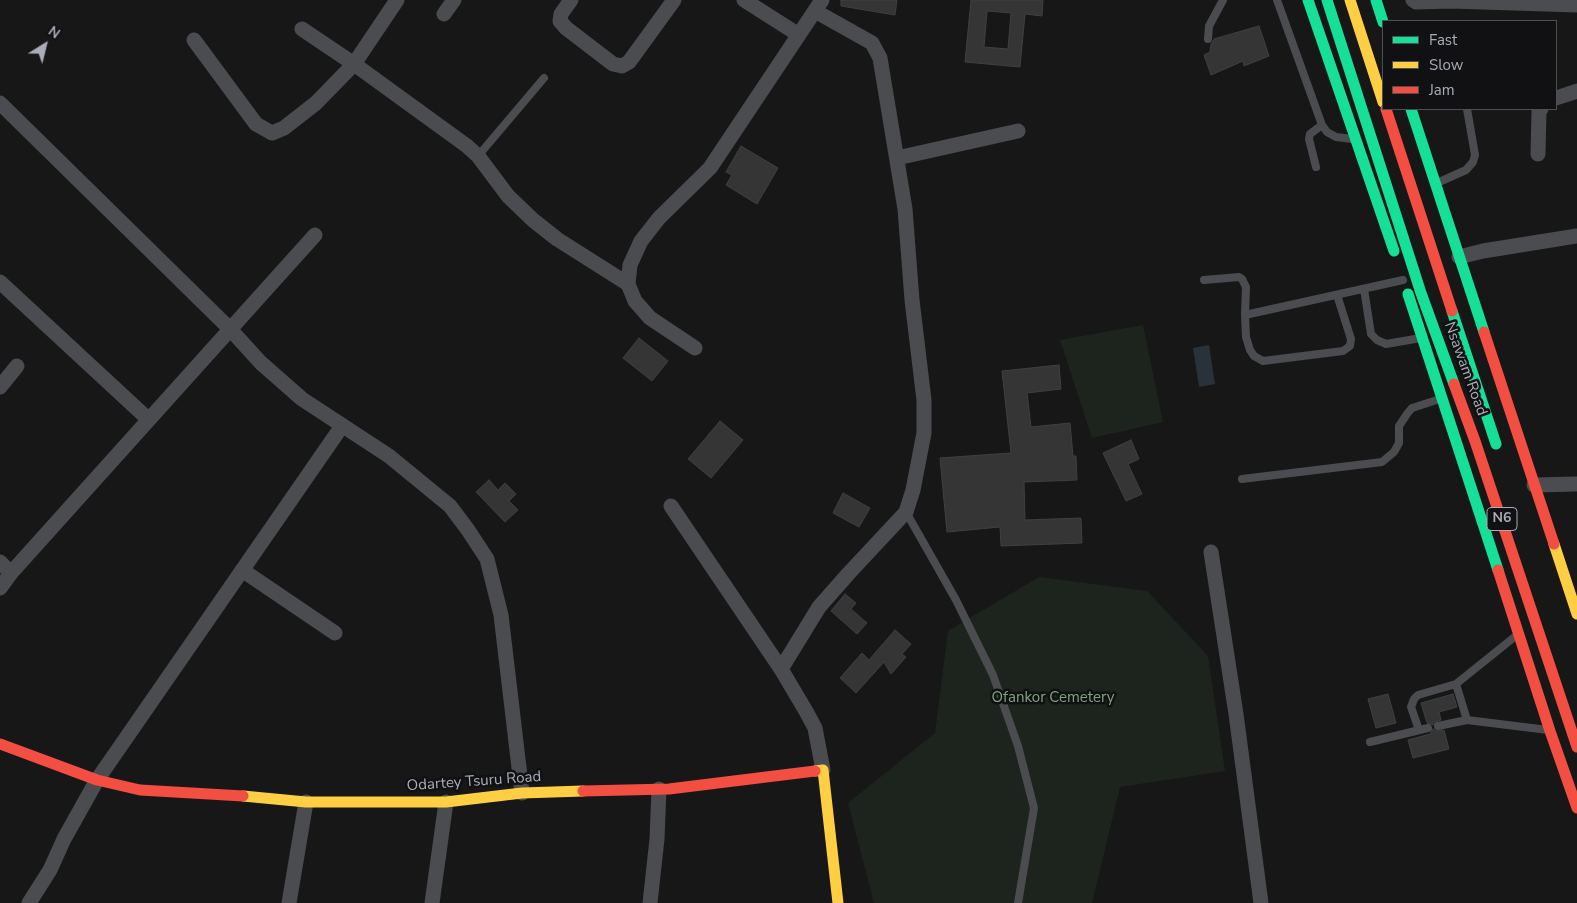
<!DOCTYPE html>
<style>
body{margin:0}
#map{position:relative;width:1577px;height:903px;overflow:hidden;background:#171717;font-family:"Nunito Sans",sans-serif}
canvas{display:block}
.legend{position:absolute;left:1382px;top:20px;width:175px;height:90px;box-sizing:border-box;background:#111113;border:1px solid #4d4f55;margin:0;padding:6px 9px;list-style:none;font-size:15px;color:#a8adb8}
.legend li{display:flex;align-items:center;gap:10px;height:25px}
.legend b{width:25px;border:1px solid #4d4f55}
.north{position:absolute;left:20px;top:20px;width:50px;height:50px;-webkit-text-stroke:4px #111113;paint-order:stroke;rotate:36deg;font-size:14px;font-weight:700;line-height:20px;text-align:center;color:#a8adb8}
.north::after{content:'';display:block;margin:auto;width:18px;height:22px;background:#a8adb8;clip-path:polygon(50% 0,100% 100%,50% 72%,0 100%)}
</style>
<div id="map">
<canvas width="1577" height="903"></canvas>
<ul class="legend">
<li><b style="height:6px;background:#16e098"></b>Fast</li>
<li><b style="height:6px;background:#ffcf43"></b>Slow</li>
<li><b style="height:6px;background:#f24e42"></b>Jam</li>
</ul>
<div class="north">N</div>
</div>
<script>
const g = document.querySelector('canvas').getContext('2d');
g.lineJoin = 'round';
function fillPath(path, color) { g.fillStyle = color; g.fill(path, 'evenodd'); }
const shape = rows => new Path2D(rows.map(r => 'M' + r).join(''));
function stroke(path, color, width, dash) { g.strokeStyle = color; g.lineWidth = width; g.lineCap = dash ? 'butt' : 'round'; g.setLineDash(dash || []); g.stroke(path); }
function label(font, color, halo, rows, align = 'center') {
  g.font = font + ' "Nunito Sans",sans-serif'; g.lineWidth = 5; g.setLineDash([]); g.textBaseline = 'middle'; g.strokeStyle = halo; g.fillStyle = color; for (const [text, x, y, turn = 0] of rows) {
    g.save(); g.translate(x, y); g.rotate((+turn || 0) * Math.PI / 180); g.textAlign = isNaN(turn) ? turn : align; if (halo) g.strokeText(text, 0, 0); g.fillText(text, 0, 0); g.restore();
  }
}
fillPath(shape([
 [1143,325,1163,422,1092,438,1060,340],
 [1039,577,1147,591,1208,656,1225,771,1120,787,1092,903,874,903,848,803,935,733,948,631]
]), '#1d241e');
fillPath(shape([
 [1209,345,1215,384,1199,387,1193,348]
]), '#2a3239');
const building = shape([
 [841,0,897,0,895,15,841,6,841,0],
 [971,0,1043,0,1042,16,1025,14,1020,67,965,62,971,0],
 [987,11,1011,13,1008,49,984,47,987,11],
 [1259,26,1269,56,1244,66,1243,61,1211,75,1204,55,1210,52,1211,44,1214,39,1259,26],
 [741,146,778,168,757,204,726,185,732,175,726,172,741,146],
 [639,338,668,361,652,381,623,358,639,338],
 [1059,365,1061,389,1027,393,1031,427,1070,423,1073,456,1076,456,1077,480,1024,482,1025,520,1081,518,1082,543,1001,546,1000,527,947,532,940,458,1011,453,1002,371,1059,365],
 [720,421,743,440,711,478,688,459,720,421],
 [1131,440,1139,459,1128,464,1142,494,1126,501,1103,453,1131,440],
 [489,480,498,490,505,483,516,494,509,501,518,510,505,522,476,492,489,480],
 [843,493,870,508,859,527,833,513,843,493],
 [845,594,856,603,851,609,867,623,857,634,831,611,845,594],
 [895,630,911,644,902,654,906,657,891,674,884,662,856,693,840,678,862,653,869,660,895,630],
 [1388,694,1396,723,1376,728,1368,699,1388,694],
 [1453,694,1457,707,1439,712,1441,720,1435,722,1433,725,1427,723,1421,703,1453,694],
 [1433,729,1437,731,1444,730,1449,749,1413,758,1408,740,1430,734,1433,729]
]);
fillPath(building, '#353536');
stroke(building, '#3f4043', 1);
stroke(shape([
 [1277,0,1322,125,1327,132,1336,137,1352,139],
 [1208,39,1209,26,1223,0],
 [478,156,544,78],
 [1316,167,1309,139,1310,134,1322,125],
 [1437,183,1466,170,1473,162,1475,155,1467,109],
 [1204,280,1239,277,1242,279,1246,287,1245,315,1403,280],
 [1364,289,1371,334,1377,340,1386,344,1421,338],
 [1245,315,1246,337,1250,350,1254,356,1263,361,1343,351,1350,346,1351,339,1337,295],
 [1242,479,1382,462,1394,452,1399,443,1399,426,1407,414,1412,408,1440,399],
 [906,512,956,600,993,675,1018,746,1034,808,1018,903],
 [1517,635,1456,684,1467,720,1548,730],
 [1438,726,1467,720],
 [1419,730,1411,707,1414,699,1418,695,1456,684],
 [1370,742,1428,728]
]), '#4b4c50', 8);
stroke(shape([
 [571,0,561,14,560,21,566,28,613,64,622,66,629,62,674,0],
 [744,0,799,35],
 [1413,0,1416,2,1451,1,1577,5],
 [444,14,454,0],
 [302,29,354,64,467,146,478,156,508,196,533,220,557,239,628,284],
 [194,40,256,124,272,133,284,128,316,103,354,64,397,0],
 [1556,98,1577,91],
 [0,103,230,329,261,363,302,399,389,456,450,506,468,530,487,559,501,615,522,793],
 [1538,154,1539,111,1541,109],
 [897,158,1018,131],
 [1459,257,1483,251,1577,236],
 [0,282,148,419],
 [695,348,650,318,635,301,628,284,630,265,641,241,659,218,710,168,822,0],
 [0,387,17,366],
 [1534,485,1577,484],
 [671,506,781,669,807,713,815,728,823,770],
 [1211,552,1236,714,1261,903],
 [0,562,11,573],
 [242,570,335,633],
 [0,588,11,573,73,504,315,235],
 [781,669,819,607,849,573,906,512,913,490,924,433,924,400,912,300,905,209,880,58,872,43,815,11],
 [29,903,50,870,64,839,97,780,342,426],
 [289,903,306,802],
 [432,903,446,802],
 [650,903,657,839,659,789]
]), '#4b4c50', 15);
stroke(shape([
 [1308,0,1394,251],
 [1327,0,1421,293,1454,384],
 [1376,0,1383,22],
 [1411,109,1484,332],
 [1408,294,1498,570],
 [1452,311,1496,444]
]), '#16e098', 11);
stroke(shape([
 [1350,0,1383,102],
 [1554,544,1577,614],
 [815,771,823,770,838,903],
 [243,796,306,802,446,802,522,793,583,791]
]), '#ffcf43', 11);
stroke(shape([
 [1386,109,1452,311],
 [1484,332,1554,544],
 [1454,384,1475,441,1577,747],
 [1498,570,1550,731,1577,808],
 [0,744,97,780,140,790,243,796],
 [583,791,669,789,815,771]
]), '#f24e42', 11);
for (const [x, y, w] of [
 [1502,519,30]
]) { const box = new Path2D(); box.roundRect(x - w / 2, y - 11.5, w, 23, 4); g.fillStyle = '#111113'; g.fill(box); stroke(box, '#a8adb8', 1); }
label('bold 14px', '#a8adb8', null, [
 ["N6",1502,519]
]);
label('15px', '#a8adb8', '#111113', [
 ["Nsawam Road",1465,369,70],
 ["Odartey Tsuru Road",474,782,-4]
]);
label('15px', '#7fa381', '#111113', [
 ["Ofankor Cemetery",1053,698]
]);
</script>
